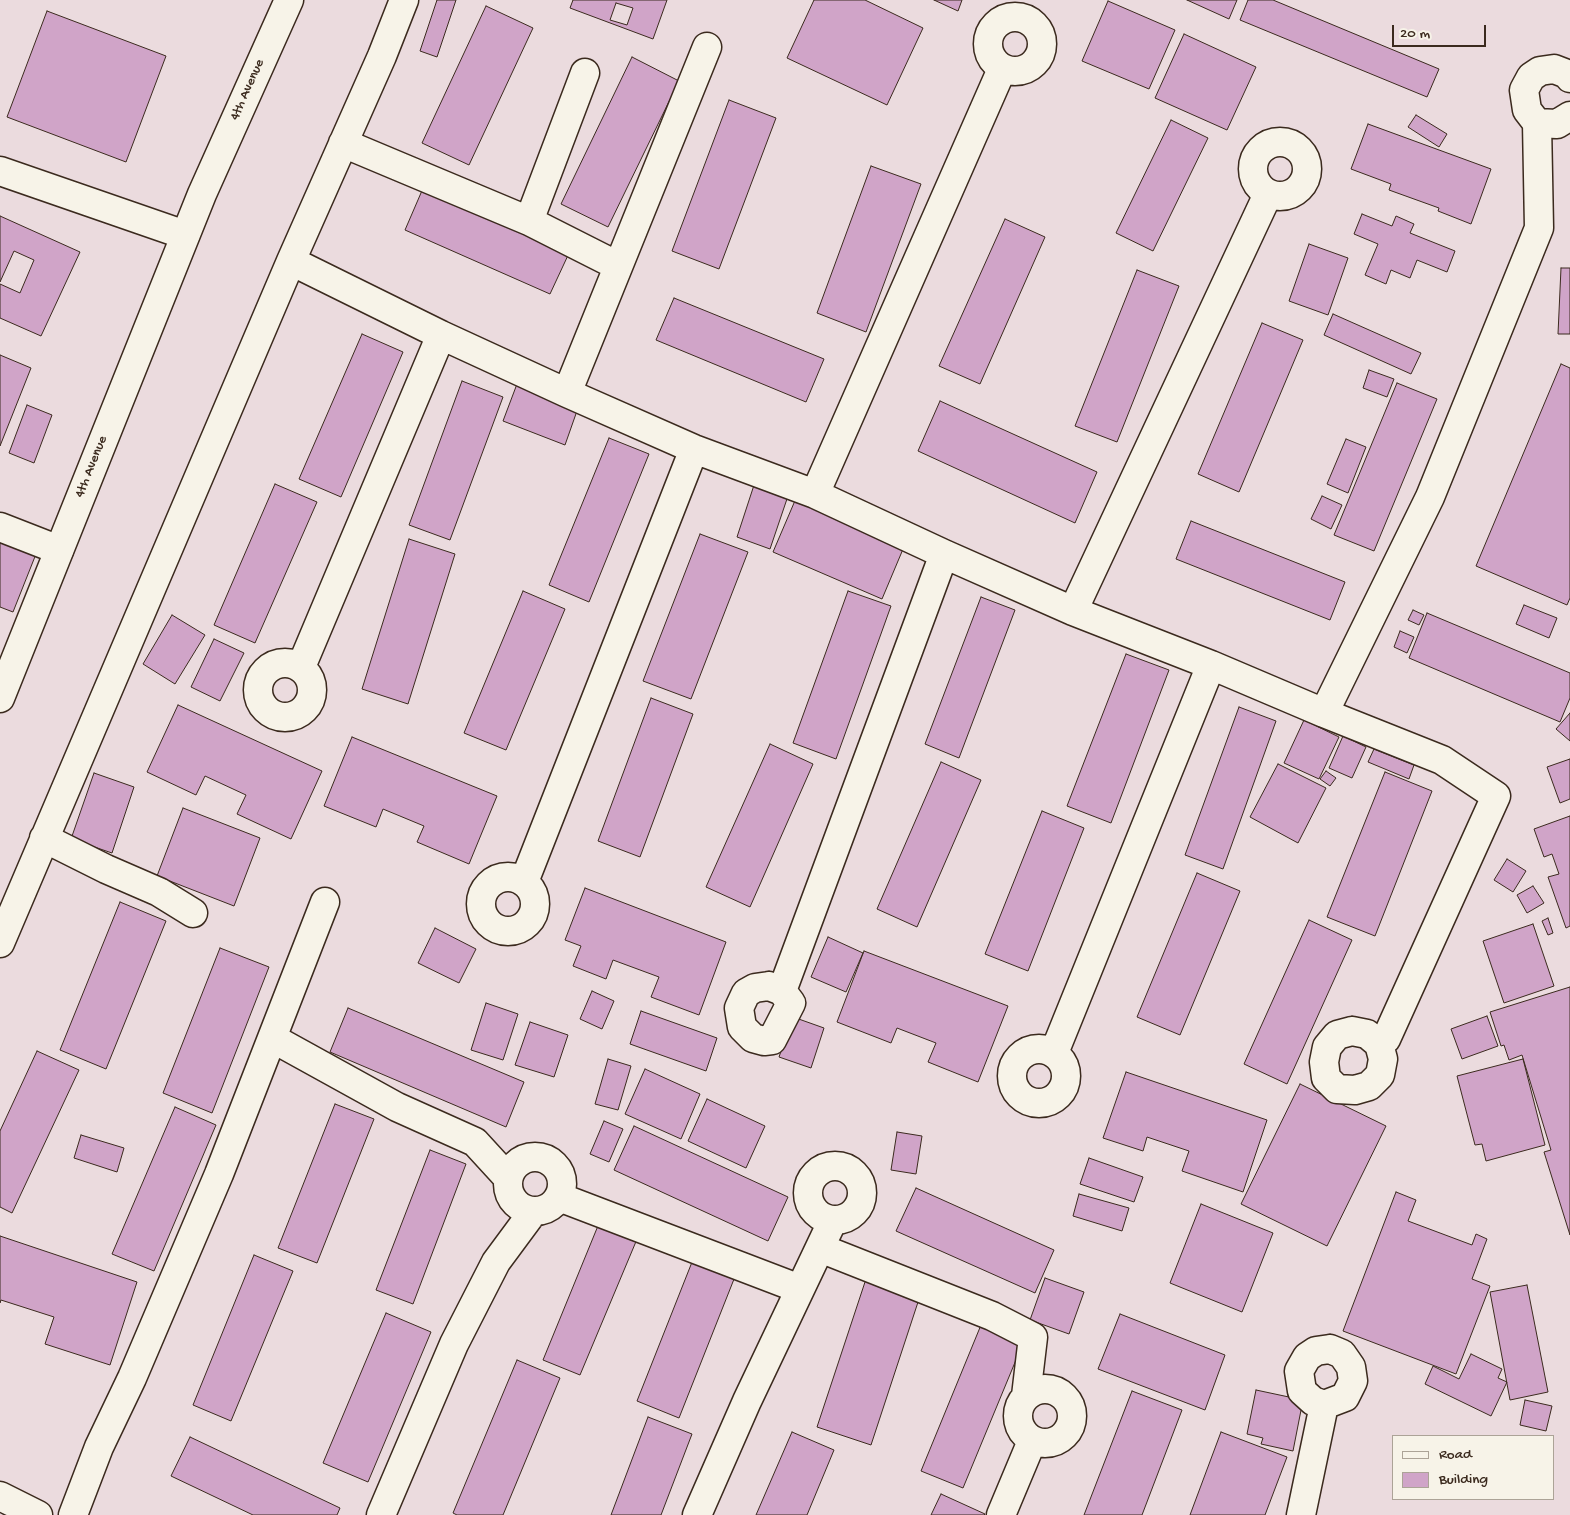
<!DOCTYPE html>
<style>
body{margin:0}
#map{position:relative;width:1570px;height:1515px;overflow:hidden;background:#ebdbde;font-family:"Gochi Hand",sans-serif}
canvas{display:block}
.legend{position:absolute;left:1392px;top:1435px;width:162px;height:65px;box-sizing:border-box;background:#f7f3e8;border:1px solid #aca397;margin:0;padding:6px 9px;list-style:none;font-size:15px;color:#3b2a1e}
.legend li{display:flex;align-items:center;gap:10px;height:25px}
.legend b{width:25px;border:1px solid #aca397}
.scale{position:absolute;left:1392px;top:25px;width:94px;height:22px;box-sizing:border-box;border:2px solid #3b2a1e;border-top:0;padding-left:6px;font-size:15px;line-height:18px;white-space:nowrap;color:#3b2a1e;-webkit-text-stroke:4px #f7f3e8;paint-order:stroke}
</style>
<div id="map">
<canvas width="1570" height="1515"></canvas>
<ul class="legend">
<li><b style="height:6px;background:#f7f3e8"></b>Road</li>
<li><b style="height:14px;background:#d0a4c8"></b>Building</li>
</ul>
<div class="scale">20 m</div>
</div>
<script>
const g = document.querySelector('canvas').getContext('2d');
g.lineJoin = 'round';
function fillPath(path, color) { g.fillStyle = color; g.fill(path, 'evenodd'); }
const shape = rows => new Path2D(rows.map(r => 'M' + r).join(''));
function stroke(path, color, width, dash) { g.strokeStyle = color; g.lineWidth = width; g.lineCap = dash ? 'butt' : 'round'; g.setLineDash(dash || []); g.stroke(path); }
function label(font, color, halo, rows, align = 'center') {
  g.font = font + ' "Gochi Hand",sans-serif'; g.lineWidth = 4.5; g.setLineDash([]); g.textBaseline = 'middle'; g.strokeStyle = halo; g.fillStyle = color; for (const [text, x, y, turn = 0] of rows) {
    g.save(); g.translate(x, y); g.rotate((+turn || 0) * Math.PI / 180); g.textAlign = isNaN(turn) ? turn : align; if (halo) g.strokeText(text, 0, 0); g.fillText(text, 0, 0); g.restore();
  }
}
const building = shape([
 [437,0,456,0,437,57,420,51,437,0],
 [573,0,667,0,653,39,570,8,573,0],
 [616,3,633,8,627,25,610,20,616,3],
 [814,0,865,0,923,28,887,105,787,58,814,0],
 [934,0,962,0,958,11,934,0],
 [1187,0,1237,0,1229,19,1187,0],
 [1248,0,1273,0,1439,69,1427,97,1240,20,1248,0],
 [1108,1,1175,30,1149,89,1082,61,1108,1],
 [486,6,533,28,469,165,422,143,486,6],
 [47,11,166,56,126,162,7,117,47,11],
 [1184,34,1256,67,1227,130,1155,98,1184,34],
 [632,57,679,81,608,227,561,204,632,57],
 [729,100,776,118,719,269,672,251,729,100],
 [1416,115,1447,134,1439,147,1408,127,1416,115],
 [1171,120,1208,138,1153,251,1116,233,1171,120],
 [1368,124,1491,169,1471,224,1438,211,1439,208,1389,190,1391,184,1351,169,1368,124],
 [871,166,921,184,866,332,817,313,871,166],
 [424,186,570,251,550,294,405,230,424,186],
 [1362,214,1392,226,1396,216,1414,224,1410,233,1455,251,1447,272,1417,260,1410,278,1391,270,1386,284,1365,275,1378,244,1354,234,1362,214],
 [0,216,80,252,41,336,0,318,0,284,20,293,34,260,14,251,0,282,0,216],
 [1005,219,1045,237,980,384,939,366,1005,219],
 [1309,244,1348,258,1328,315,1289,301,1309,244],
 [1561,268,1570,268,1570,334,1558,334,1561,268],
 [1137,270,1179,286,1117,442,1075,426,1137,270],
 [674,298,824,359,806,402,656,340,674,298],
 [1333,314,1421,353,1411,374,1324,335,1333,314],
 [1262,323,1303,340,1239,492,1198,474,1262,323],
 [362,334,403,352,341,497,299,479,362,334],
 [0,355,31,368,0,446,0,355],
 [1561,364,1570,368,1570,598,1567,605,1476,566,1561,364],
 [1369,370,1394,379,1387,397,1363,388,1369,370],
 [462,381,503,397,450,540,409,525,462,381],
 [1397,383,1437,399,1374,551,1334,535,1397,383],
 [517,384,578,408,565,445,503,421,517,384],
 [940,401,1097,472,1075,523,918,451,940,401],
 [27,405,52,415,34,463,9,453,27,405],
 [609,438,649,454,589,602,549,585,609,438],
 [1346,439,1366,447,1348,493,1327,484,1346,439],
 [756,479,790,490,770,549,737,537,756,479],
 [275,484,317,502,255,643,214,625,275,484],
 [797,496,906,542,882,599,773,552,797,496],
 [1322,496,1342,505,1331,529,1311,519,1322,496],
 [1191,521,1345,582,1330,620,1176,559,1191,521],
 [700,534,748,552,691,699,643,681,700,534],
 [409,539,455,554,408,704,362,689,409,539],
 [0,540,36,554,13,612,0,607,0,540],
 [523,591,565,609,506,750,464,733,523,591],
 [848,591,891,606,836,759,793,743,848,591],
 [981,597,1015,610,959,758,925,744,981,597],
 [1524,605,1557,618,1549,638,1516,624,1524,605],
 [1413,610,1424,615,1419,625,1408,620,1413,610],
 [1427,613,1570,673,1570,698,1560,722,1409,658,1427,613],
 [172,615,205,635,175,684,143,664,172,615],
 [1400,631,1414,637,1407,653,1394,647,1400,631],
 [214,639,244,653,220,701,191,687,214,639],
 [1126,654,1169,670,1111,823,1067,806,1126,654],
 [651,698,693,714,640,857,598,841,651,698],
 [178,705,322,771,291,839,237,814,246,795,205,776,196,795,147,772,178,705],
 [1239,707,1276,721,1223,869,1185,855,1239,707],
 [1570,713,1570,741,1556,729,1570,713],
 [1304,720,1339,737,1319,779,1284,763,1304,720],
 [1343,736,1366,747,1352,778,1329,768,1343,736],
 [352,737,497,796,469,864,417,842,424,826,383,809,376,827,324,806,352,737],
 [770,744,813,764,750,907,706,887,770,744],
 [1374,749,1414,765,1409,779,1368,762,1374,749],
 [1570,759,1570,799,1560,803,1547,767,1570,759],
 [941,762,981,780,917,927,877,909,941,762],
 [1278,764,1326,788,1298,843,1250,817,1278,764],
 [1326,771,1336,778,1330,786,1320,779,1326,771],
 [1385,772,1432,791,1375,936,1327,917,1385,772],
 [94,773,134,787,112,853,71,839,94,773],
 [183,808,260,838,234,906,157,876,183,808],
 [1042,811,1084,828,1028,971,985,954,1042,811],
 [1570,816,1570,926,1566,928,1548,877,1559,874,1552,854,1544,857,1534,829,1570,816],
 [1507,859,1526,871,1513,892,1494,880,1507,859],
 [1197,873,1240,891,1180,1035,1137,1017,1197,873],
 [1533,886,1544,903,1527,913,1517,895,1533,886],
 [585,888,726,942,699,1015,651,997,659,977,613,960,606,979,573,966,581,946,565,940,585,888],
 [120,902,166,921,106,1069,60,1050,120,902],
 [1548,918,1553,933,1548,935,1542,921,1548,918],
 [1309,920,1352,940,1287,1084,1244,1064,1309,920],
 [1533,924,1554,986,1504,1003,1483,941,1533,924],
 [435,928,476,949,459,983,418,963,435,928],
 [828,937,863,953,846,992,811,977,828,937],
 [220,948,269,967,212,1113,163,1093,220,948],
 [864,951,1008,1006,978,1082,928,1062,936,1043,897,1028,891,1043,837,1022,864,951],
 [1570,987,1570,1235,1544,1152,1551,1150,1522,1055,1509,1060,1504,1045,1501,1046,1490,1012,1570,987],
 [592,991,614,1001,602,1029,580,1019,592,991],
 [486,1003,518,1014,503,1060,471,1050,486,1003],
 [348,1008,524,1082,506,1127,330,1052,348,1008],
 [641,1011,717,1038,706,1071,630,1044,641,1011],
 [1487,1016,1498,1046,1462,1059,1451,1029,1487,1016],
 [793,1017,824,1028,811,1068,779,1057,793,1017],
 [530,1022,568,1035,554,1077,515,1065,530,1022],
 [37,1051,79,1070,12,1213,0,1207,0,1131,37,1051],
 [608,1059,631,1066,618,1110,595,1104,608,1059],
 [1523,1059,1545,1145,1486,1161,1482,1144,1475,1145,1457,1076,1523,1059],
 [645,1069,700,1094,681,1139,625,1114,645,1069],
 [1126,1072,1267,1120,1243,1192,1182,1171,1189,1151,1147,1137,1143,1151,1103,1138,1126,1072],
 [1300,1084,1386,1126,1327,1246,1241,1204,1300,1084],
 [707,1099,765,1126,746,1168,688,1141,707,1099],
 [335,1104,374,1119,317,1263,278,1248,335,1104],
 [175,1107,216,1125,154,1271,112,1254,175,1107],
 [604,1121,623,1129,609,1162,590,1154,604,1121],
 [634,1126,788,1197,768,1241,614,1170,634,1126],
 [897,1132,922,1136,916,1174,891,1170,897,1132],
 [81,1135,124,1148,117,1172,74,1158,81,1135],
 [430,1150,466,1164,413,1304,376,1290,430,1150],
 [1089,1158,1143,1177,1134,1202,1080,1184,1089,1158],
 [916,1188,1054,1250,1035,1293,896,1231,916,1188],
 [1396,1192,1416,1200,1408,1221,1472,1245,1476,1234,1487,1239,1472,1279,1490,1286,1456,1374,1343,1331,1396,1192],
 [1079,1194,1129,1208,1122,1231,1073,1216,1079,1194],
 [1201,1204,1273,1233,1242,1312,1170,1283,1201,1204],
 [602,1216,640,1232,580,1375,543,1360,602,1216],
 [0,1236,137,1282,110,1365,45,1344,54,1317,1,1300,0,1303,0,1236],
 [696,1252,738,1269,679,1418,637,1401,696,1252],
 [254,1255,293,1271,231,1421,193,1405,254,1255],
 [1045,1278,1084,1292,1069,1334,1030,1320,1045,1278],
 [866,1279,920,1296,871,1445,817,1427,866,1279],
 [1527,1285,1548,1392,1510,1400,1490,1292,1527,1285],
 [386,1313,431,1332,368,1482,323,1463,386,1313],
 [1120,1314,1225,1355,1205,1410,1098,1369,1120,1314],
 [981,1325,1023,1343,963,1488,921,1471,981,1325],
 [1471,1354,1502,1369,1498,1378,1507,1382,1491,1416,1425,1384,1433,1366,1459,1379,1471,1354],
 [517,1360,560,1378,503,1515,457,1515,453,1513,517,1360],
 [1256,1390,1303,1400,1293,1451,1261,1444,1263,1438,1247,1434,1256,1390],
 [1132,1391,1182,1410,1142,1515,1084,1515,1132,1391],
 [1525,1400,1552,1406,1546,1431,1520,1425,1525,1400],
 [648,1417,692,1434,661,1515,611,1515,648,1417],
 [792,1432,834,1450,807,1515,756,1515,792,1432],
 [1221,1432,1287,1457,1265,1515,1190,1515,1221,1432],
 [190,1437,340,1508,337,1515,253,1515,171,1476,190,1437],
 [941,1494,985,1514,984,1515,931,1515,941,1494]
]);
fillPath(building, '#d0a4c8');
stroke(building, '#3b2a1e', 1);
const minor = shape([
 '988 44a27 27 0 1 1 54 0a27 27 0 1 1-54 0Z',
 [1570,78,1567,74,1554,69,1540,71,1531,77,1524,90,1527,110,1537,123,1557,124,1570,116],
 '1253 169a27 27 0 1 1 54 0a27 27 0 1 1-54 0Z',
 [343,143,529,221,618,266],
 [0,171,185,235],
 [529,221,585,73],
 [291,261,441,335,567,393,694,449,815,494,944,554,1073,611,1211,665,1324,713,1442,760,1496,796,1386,1039,1379,1044],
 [567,393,707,47],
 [815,494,1002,69],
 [0,527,59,550],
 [1073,611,1268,194],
 '258 690a27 27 0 1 1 54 0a27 27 0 1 1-54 0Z',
 [301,667,441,335],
 [1324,713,1430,497,1539,228,1537,123],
 [44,838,106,869,159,892,193,913],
 '481 904a27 27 0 1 1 54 0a27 27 0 1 1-54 0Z',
 [524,882,694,449],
 [0,943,291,261,382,56,404,0],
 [769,986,782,991,791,1003,772,1040,764,1041,753,1038,742,1027,739,1008,746,993,755,988,769,986],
 [782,991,944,554],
 [1352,1031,1367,1034,1379,1044,1383,1059,1380,1075,1369,1086,1355,1090,1337,1089,1326,1078,1324,1062,1327,1047,1337,1035,1352,1031],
 [272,1038,397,1107,475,1142,508,1178],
 '1012 1076a27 27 0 1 1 54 0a27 27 0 1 1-54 0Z',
 [1054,1053,1211,665],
 '508 1184a27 27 0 1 1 54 0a27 27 0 1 1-54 0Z',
 '808 1193a27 27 0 1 1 54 0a27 27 0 1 1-54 0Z',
 [559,1197,800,1289],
 [820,1248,992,1316,1033,1337,1026,1396],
 [1330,1349,1342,1354,1351,1367,1353,1381,1345,1397,1324,1405,1313,1401,1302,1391,1299,1371,1307,1357,1316,1351,1330,1349],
 '1018 1416a27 27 0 1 1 54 0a27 27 0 1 1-54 0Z',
 [0,1496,38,1515],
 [73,1515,99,1447,132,1378,219,1174,325,902],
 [381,1515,454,1344,496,1262,533,1212],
 [697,1515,747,1401,833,1220],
 [1001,1515,1032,1441],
 [1301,1515,1324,1405]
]);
const major = shape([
 [0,698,202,194,289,0]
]);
stroke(minor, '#3b2a1e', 31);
stroke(major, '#3b2a1e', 31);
stroke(minor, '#f7f3e8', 28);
stroke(major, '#f7f3e8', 28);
label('14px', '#3b2a1e', '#f7f3e8', [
 ["4th Avenue",248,90,-66],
 ["4th Avenue",92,467,-68]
]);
</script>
